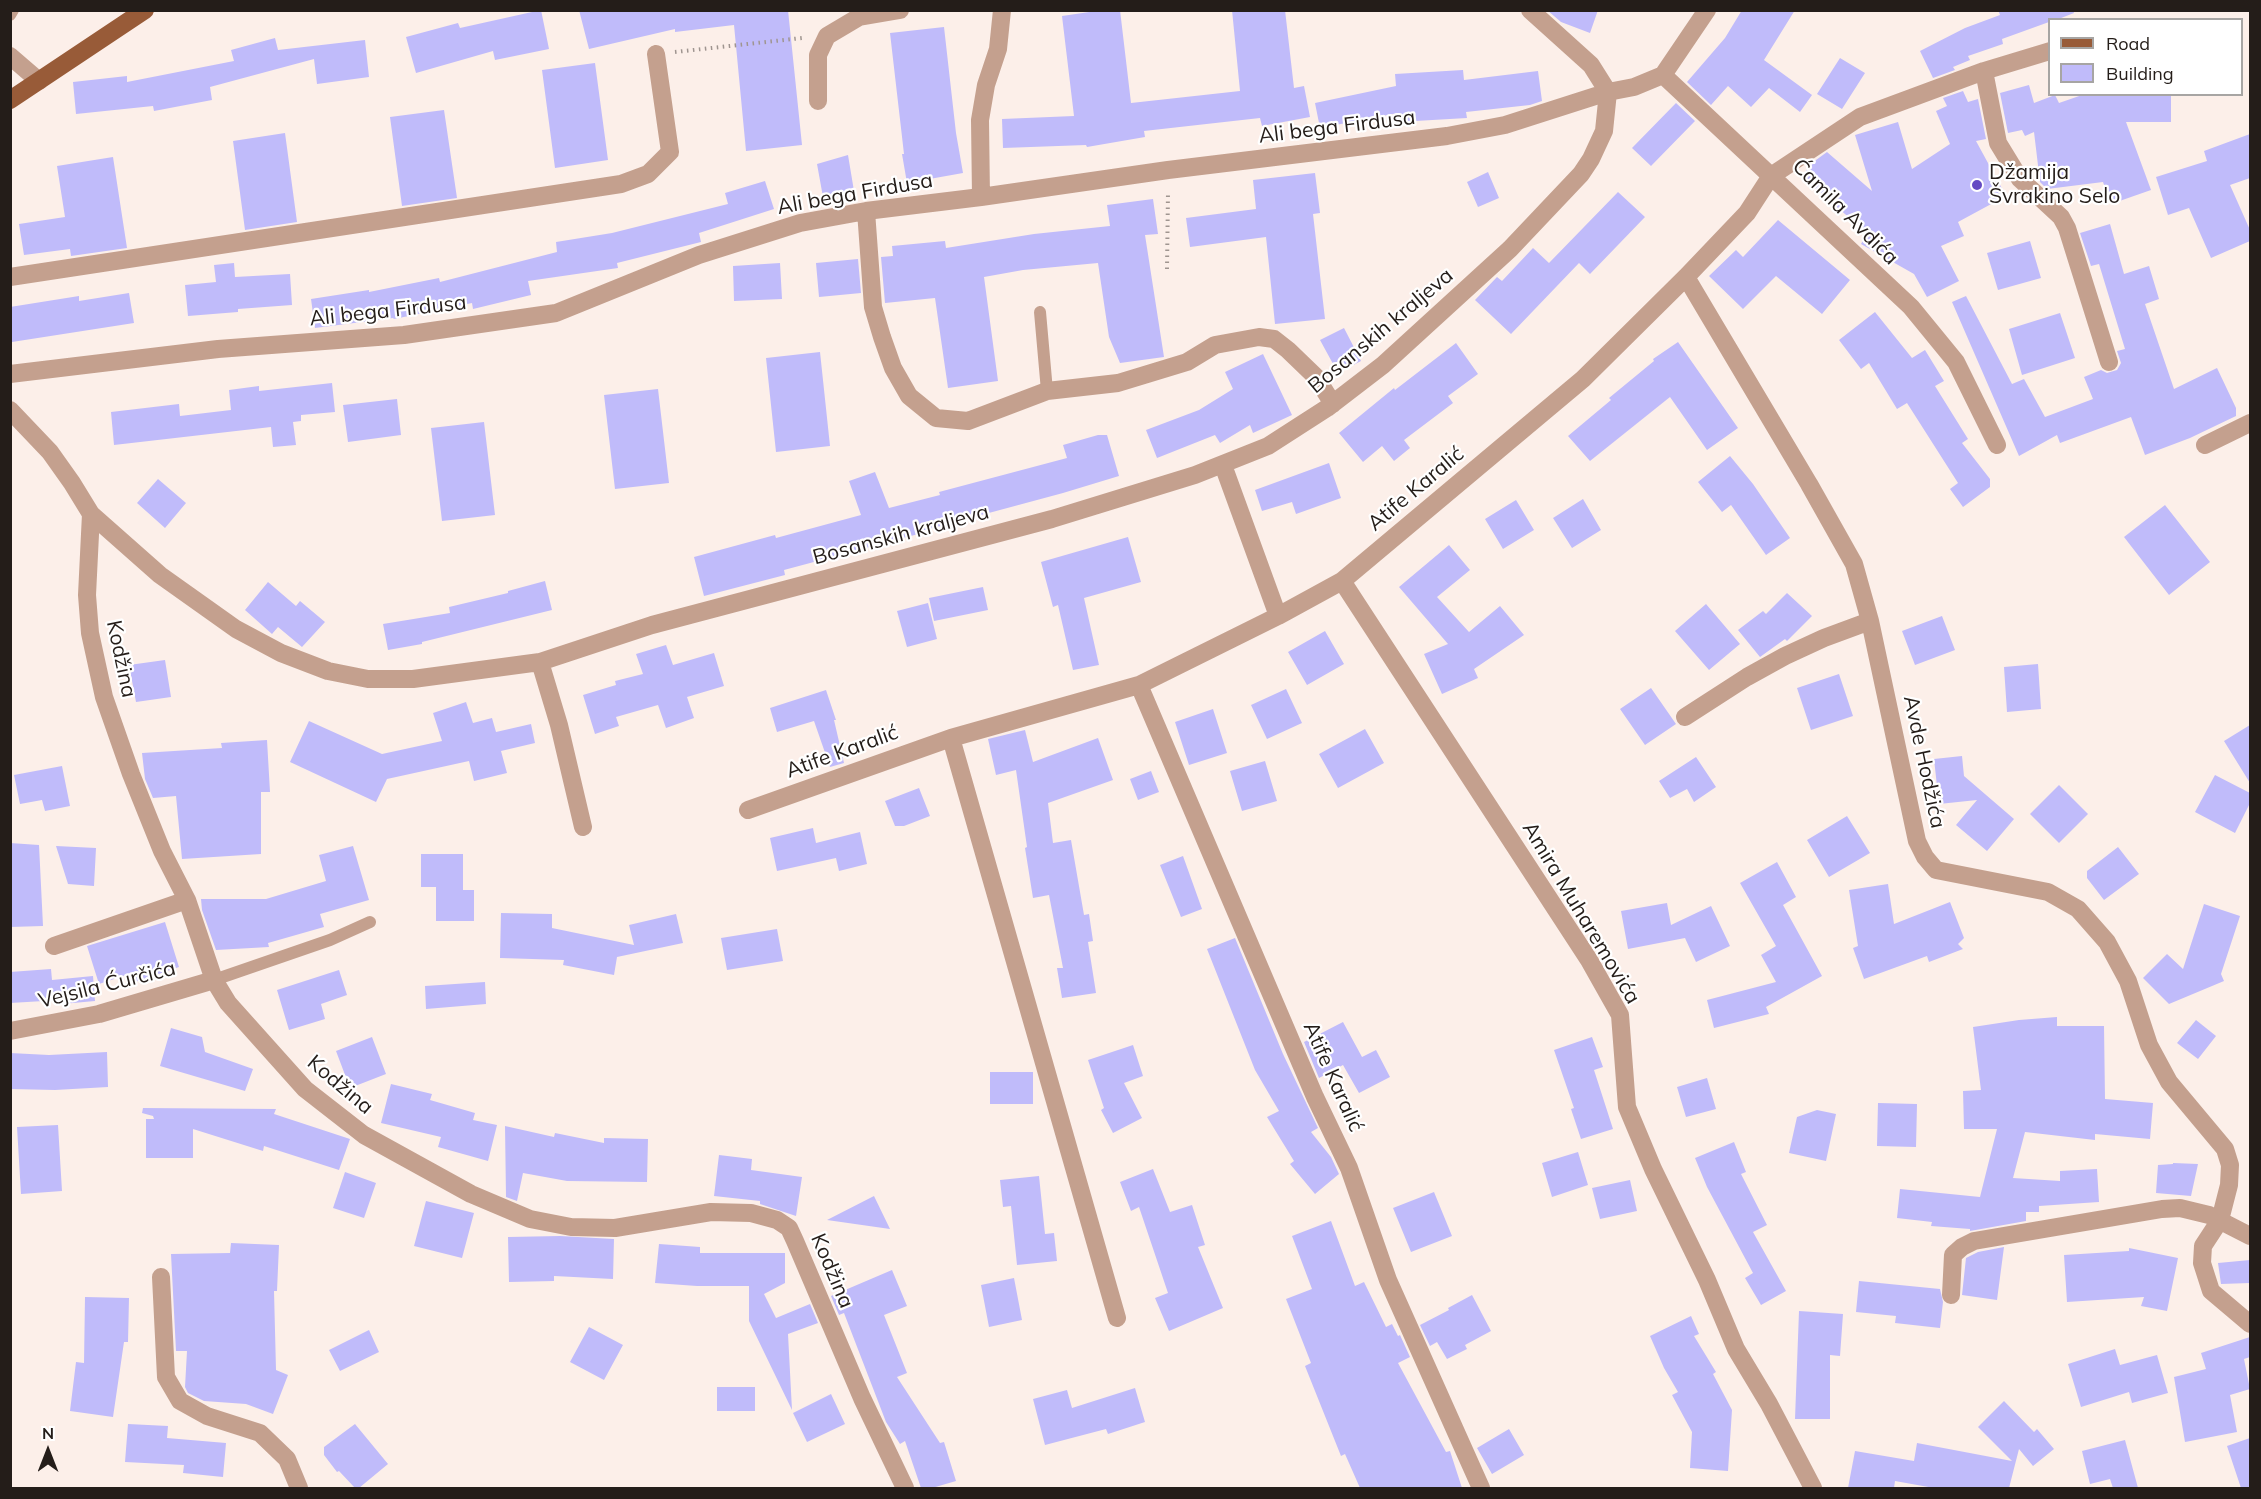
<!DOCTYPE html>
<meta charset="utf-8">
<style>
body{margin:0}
#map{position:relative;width:2261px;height:1499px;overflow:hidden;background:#fcefe9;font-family:Mulish,sans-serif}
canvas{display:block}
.frame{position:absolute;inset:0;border:12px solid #241d19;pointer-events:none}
.legend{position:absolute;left:2048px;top:18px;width:195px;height:78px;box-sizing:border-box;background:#fff;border:2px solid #a7a5a3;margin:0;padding:8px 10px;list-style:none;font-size:18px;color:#241d19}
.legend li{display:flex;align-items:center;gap:12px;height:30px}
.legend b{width:30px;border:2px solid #a7a5a3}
.north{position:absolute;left:18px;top:1421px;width:60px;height:60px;-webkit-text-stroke:4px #fff;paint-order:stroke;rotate:0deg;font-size:16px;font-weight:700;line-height:24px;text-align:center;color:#241d19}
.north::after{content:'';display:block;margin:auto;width:21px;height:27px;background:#241d19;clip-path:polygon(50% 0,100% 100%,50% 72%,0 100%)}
</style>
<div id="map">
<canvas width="2261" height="1499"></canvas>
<div class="frame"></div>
<ul class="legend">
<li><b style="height:8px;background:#985b38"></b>Road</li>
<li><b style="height:16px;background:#c0bbfa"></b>Building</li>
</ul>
<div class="north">N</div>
</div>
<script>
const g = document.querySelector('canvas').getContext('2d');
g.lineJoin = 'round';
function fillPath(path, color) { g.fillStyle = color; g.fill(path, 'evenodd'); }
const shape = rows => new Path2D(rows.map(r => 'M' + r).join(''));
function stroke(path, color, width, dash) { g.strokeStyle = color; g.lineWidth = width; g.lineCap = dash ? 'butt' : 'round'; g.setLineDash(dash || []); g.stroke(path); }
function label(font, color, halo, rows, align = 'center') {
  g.font = font + ' Mulish,sans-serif'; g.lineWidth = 4.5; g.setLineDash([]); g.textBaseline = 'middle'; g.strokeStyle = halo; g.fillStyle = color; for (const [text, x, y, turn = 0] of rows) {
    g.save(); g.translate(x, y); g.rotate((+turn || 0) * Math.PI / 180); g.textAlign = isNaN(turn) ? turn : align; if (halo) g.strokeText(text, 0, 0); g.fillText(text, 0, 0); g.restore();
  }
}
fillPath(shape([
 [541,10,549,49,495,60,493,51,416,73,406,37,458,23,460,28],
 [579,10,788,10,802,145,746,151,734,25,675,32,675,29,589,49],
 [1103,10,1120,10,1131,103,1240,91,1232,10,1285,10,1294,88,1304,86,1310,117,1262,126,1260,118,1144,131,1145,137,1087,147,1086,145,1003,148,1002,119,1074,116,1062,16],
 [1547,10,1598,10,1590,33,1561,22],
 [1742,10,1795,10,1764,60,1812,95,1800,112,1769,88,1751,107,1728,86,1711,105,1687,82,1725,38],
 [1998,10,2073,10,2074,13,2056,20,2049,20,2049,22,2002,39,2003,44,1968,56,1970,60,1953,67,1955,70,1933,78,1920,51,1965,28,2000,15],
 [944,27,956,133,963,173,907,183,902,154,904,154,890,33],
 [275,38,278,50,365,40,369,77,317,84,314,59,210,87,212,100,154,111,153,106,76,114,73,82,127,76,127,82,234,61,231,50],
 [1840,58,1865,73,1842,109,1817,94],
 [595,63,608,160,555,168,542,70],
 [1463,70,1464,80,1538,71,1542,101,1530,105,1466,112,1467,118,1398,122,1398,113,1320,128,1315,103,1396,86,1395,74],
 [2029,85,2034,103,2055,95,2059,103,2085,94,2171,94,2171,122,2126,122,2151,190,2111,204,2103,182,2047,189,2040,182,2034,132,2025,136,2022,130,2008,133,2000,93],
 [1963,91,1968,102,1978,99,1986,139,1976,141,2006,196,1958,222,1964,236,1941,246,1959,281,1927,297,1914,274,1861,244,1867,233,1801,176,1816,160,1827,152,1872,191,1855,135,1898,122,1912,169,1950,144,1936,111,1947,106,1943,98],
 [1676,103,1695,121,1651,166,1632,148],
 [444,110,457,198,402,206,390,117],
 [285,133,297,222,245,230,233,141],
 [2250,134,2250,178,2230,185,2250,230,2250,241,2211,258,2189,208,2168,215,2156,177,2207,161,2204,151],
 [848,155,854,191,823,197,817,164],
 [113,157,127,248,71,256,70,249,24,255,19,224,65,217,57,166],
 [1488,172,1499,198,1478,207,1467,182],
 [1315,173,1320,213,1313,214,1325,319,1275,324,1266,237,1190,247,1186,218,1256,209,1253,180],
 [765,181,774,209,699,233,701,242,617,263,618,268,528,281,531,295,473,309,472,303,394,319,393,318,315,328,311,299,369,290,369,292,439,278,440,282,557,252,556,242,612,233,728,204,725,193],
 [1618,192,1645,217,1590,274,1579,263,1511,334,1475,300,1497,277,1502,281,1533,248,1549,263],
 [1153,199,1158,234,1145,235,1164,357,1120,363,1109,337,1098,263,1023,270,984,277,998,381,948,388,935,298,885,303,881,257,893,256,892,246,945,241,946,248,1034,234,1110,226,1107,205],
 [1778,220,1850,280,1822,314,1776,276,1743,309,1709,276,1736,250,1743,257],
 [2110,224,2124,274,2149,266,2159,299,2145,304,2174,389,2217,368,2236,408,2236,416,2190,438,2145,455,2131,417,2060,443,2057,435,2019,456,1952,302,1966,296,2012,384,2024,379,2045,417,2093,399,2084,377,2101,370,2107,373,2117,370,2121,363,2117,351,2125,349,2099,264,2091,266,2080,233],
 [2030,241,2041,278,1998,290,1987,253],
 [858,259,861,293,819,297,816,263],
 [234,263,235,277,290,274,292,305,238,309,238,312,188,316,185,285,216,282,214,265],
 [780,263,782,299,734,301,733,266],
 [129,293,134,323,12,342,10,307,79,296,79,301],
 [1875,312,1912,358,1925,350,1944,381,1935,386,1968,439,1962,443,1990,479,1990,487,1963,507,1950,489,1958,483,1907,403,1897,409,1869,363,1861,369,1839,340],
 [2060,313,2075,358,2022,375,2009,329],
 [1344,328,1361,361,1338,373,1320,340],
 [1678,342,1738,428,1707,450,1670,397,1590,461,1568,436,1611,400,1609,398,1654,361,1653,359],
 [1456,343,1478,374,1448,396,1453,403,1404,440,1410,448,1394,461,1382,446,1363,462,1339,433,1394,388,1395,390],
 [820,352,830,446,776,452,766,358],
 [1263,354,1292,415,1253,433,1250,425,1220,443,1215,435,1157,458,1146,430,1199,410,1233,389,1225,372],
 [332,383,335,412,301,415,301,421,293,422,296,445,273,447,271,427,114,445,111,412,179,404,180,416,231,410,229,390,259,386,259,391],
 [658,389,669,483,615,489,604,395],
 [397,399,401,435,348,442,343,405],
 [484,422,495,515,442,521,431,428],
 [1098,435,1107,435,1119,476,1063,493,922,531,922,533,784,570,785,575,704,596,694,557,775,535,776,538,861,515,849,481,875,472,889,508,940,495,939,492,1067,458,1063,445],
 [1730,456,1753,484,1790,538,1766,555,1731,505,1722,512,1698,482],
 [1329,463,1341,498,1296,514,1292,502,1262,511,1255,490],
 [158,479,186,503,165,528,137,503],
 [1583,499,1601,530,1572,548,1553,518],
 [1516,500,1534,530,1503,549,1485,519],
 [2165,505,2210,562,2169,595,2124,537],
 [1128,537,1141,582,1084,598,1099,665,1073,670,1058,605,1053,607,1041,562],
 [1449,545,1470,570,1437,597,1469,632,1500,606,1524,635,1474,669,1478,678,1442,694,1424,654,1448,644,1399,587],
 [545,581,552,610,422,642,422,644,388,650,383,624,450,613,449,607,508,593,508,591],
 [268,582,296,606,300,601,325,622,302,647,278,627,272,634,245,610],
 [983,587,988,610,934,621,929,598],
 [1787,593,1812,616,1787,641,1785,639,1760,657,1738,630,1763,611,1766,614],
 [928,603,937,639,907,647,897,611],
 [1706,604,1740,644,1709,670,1675,631],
 [1942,616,1955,650,1915,665,1902,631],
 [1325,631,1344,664,1307,685,1288,652],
 [666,645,673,665,714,653,724,686,687,697,694,718,666,728,658,705,616,717,619,726,595,734,583,695,616,685,615,681,643,674,636,654],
 [165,660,171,697,136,702,129,665],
 [2038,664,2041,709,2007,712,2004,667],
 [1839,674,1853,716,1811,730,1797,688],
 [1651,688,1676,724,1645,745,1620,709],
 [1286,689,1302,723,1267,739,1251,705],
 [826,690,836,720,834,720,844,763,830,767,814,721,777,732,770,708],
 [466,702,473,723,492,718,496,732,531,724,535,743,501,751,507,773,474,781,469,761,387,779,376,802,290,762,309,721,382,754,442,741,433,713],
 [1213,709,1227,753,1189,765,1175,722],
 [2250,725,2250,783,2224,741],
 [1365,729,1384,763,1338,788,1319,754],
 [1025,730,1033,762,1098,738,1113,780,1048,803,1053,843,1071,840,1084,915,1089,914,1093,941,1088,942,1096,993,1062,998,1057,968,1063,968,1049,895,1033,898,1025,848,1027,847,1016,770,996,775,988,739],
 [267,740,270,792,261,792,261,854,182,859,176,796,153,798,145,779,142,753,222,748,221,743],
 [1962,756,1964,776,2014,819,1987,851,1956,825,1977,800,1939,804,1934,759],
 [1696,757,1716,787,1694,802,1687,789,1670,798,1659,781],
 [1265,761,1277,801,1242,811,1230,771],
 [62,766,70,806,45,811,42,800,20,804,14,775],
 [1151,771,1159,792,1138,800,1130,779],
 [2215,775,2250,793,2250,803,2235,833,2195,812],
 [2059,785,2088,814,2059,843,2030,814],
 [919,788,930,816,904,826,895,826,885,801],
 [1847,816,1870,853,1829,877,1807,840],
 [813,828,816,843,860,832,867,864,839,871,836,858,777,871,770,838],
 [10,843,39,845,43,926,10,927],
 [56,846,96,848,94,886,68,884],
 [353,846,369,900,320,914,324,927,268,943,269,947,216,950,202,910,201,899,266,899,326,881,319,855],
 [2118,847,2139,874,2104,900,2087,878,2087,871],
 [421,854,463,854,463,890,474,890,474,921,436,921,436,887,421,887],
 [1183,856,1202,909,1181,917,1160,865],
 [1777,862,1796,897,1783,905,1822,976,1766,1007,1769,1014,1714,1028,1707,1000,1776,982,1761,955,1776,946,1740,883],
 [1888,884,1894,924,1950,902,1964,938,1958,944,1963,949,1929,962,1927,956,1864,979,1853,948,1858,946,1849,890],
 [1667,903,1671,925,1711,906,1730,946,1696,962,1685,938,1628,949,1621,911],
 [2204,904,2240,916,2221,974,2224,981,2169,1004,2143,978,2167,954,2183,969],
 [501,913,552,914,552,928,634,945,629,925,676,914,683,943,617,957,614,975,563,965,564,960,500,958],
 [165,922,179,967,135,982,132,973,99,984,87,946],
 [777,929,783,961,727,970,721,938],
 [1235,938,1283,1054,1318,1128,1311,1132,1331,1157,1339,1174,1315,1194,1290,1164,1294,1161,1267,1117,1279,1111,1255,1070,1207,949],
 [51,969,52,980,93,976,95,1001,62,1004,61,1000,10,1003,10,972],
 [339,970,347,995,321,1004,325,1019,289,1030,277,990],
 [485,982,486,1004,426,1009,425,986],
 [2057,1017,2057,1026,2104,1026,2105,1099,2153,1103,2150,1139,2095,1134,2095,1140,2025,1132,2013,1178,2060,1181,2060,1171,2097,1169,2099,1202,2039,1206,2039,1212,2026,1212,2026,1221,1970,1231,1970,1229,1931,1226,1932,1222,1897,1218,1900,1189,1980,1197,1997,1129,1964,1129,1963,1091,1981,1090,1973,1027,2019,1020],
 [2196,1020,2216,1036,2198,1059,2177,1043],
 [1343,1022,1362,1057,1376,1050,1390,1077,1359,1093,1343,1065,1319,1078,1304,1042],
 [171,1028,202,1037,205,1052,253,1069,245,1091,160,1066],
 [372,1037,386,1074,350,1088,336,1051],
 [1592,1037,1603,1067,1594,1070,1613,1129,1581,1139,1571,1109,1574,1108,1554,1050],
 [1133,1045,1143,1076,1124,1083,1142,1118,1113,1133,1101,1110,1104,1108,1088,1060],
 [107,1052,108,1087,55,1090,10,1089,10,1053,49,1055],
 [990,1072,1033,1072,1033,1104,990,1104],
 [1707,1078,1716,1109,1686,1117,1677,1087],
 [391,1084,432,1094,430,1100,475,1113,473,1120,497,1125,488,1161,438,1147,441,1137,381,1123],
 [1878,1103,1917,1104,1916,1147,1877,1146],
 [143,1108,276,1109,274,1114,350,1139,339,1170,264,1146,263,1151,193,1129,193,1158,146,1158,146,1119,154,1119,153,1116,142,1113],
 [1817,1110,1836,1114,1826,1161,1789,1153,1797,1117],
 [58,1125,62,1191,21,1194,17,1127],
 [505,1126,554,1137,555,1133,604,1143,604,1138,648,1139,647,1182,567,1181,523,1173,517,1201,506,1197],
 [1734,1142,1746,1172,1741,1174,1767,1225,1753,1232,1786,1291,1761,1305,1745,1278,1753,1273,1707,1187,1695,1158],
 [1578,1152,1588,1185,1552,1197,1542,1163],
 [719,1155,752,1159,751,1170,802,1177,796,1216,760,1204,760,1201,714,1196],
 [2173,1163,2198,1164,2191,1196,2156,1193,2158,1165,2173,1164],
 [1153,1169,1170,1212,1192,1205,1205,1245,1198,1247,1223,1308,1169,1331,1155,1298,1168,1293,1139,1207,1131,1211,1120,1182],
 [345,1172,376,1183,364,1218,333,1208],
 [1039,1176,1045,1234,1054,1233,1057,1261,1017,1265,1011,1206,1003,1207,1000,1180],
 [1630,1180,1637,1211,1600,1219,1592,1188],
 [1434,1192,1452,1236,1411,1252,1393,1208],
 [874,1196,890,1229,827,1220],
 [426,1201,474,1213,462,1258,414,1246],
 [1331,1221,1355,1286,1364,1282,1386,1327,1392,1324,1398,1336,1400,1335,1410,1357,1398,1363,1446,1452,1450,1451,1462,1488,1360,1488,1345,1454,1341,1456,1305,1366,1311,1363,1286,1299,1312,1289,1292,1236],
 [560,1236,614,1239,613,1279,554,1276,554,1281,509,1282,508,1237],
 [231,1243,279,1245,277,1291,274,1291,276,1370,288,1375,273,1414,246,1404,204,1401,188,1393,185,1387,187,1351,176,1351,171,1254,230,1253],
 [659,1244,700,1247,700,1253,785,1253,785,1283,764,1294,776,1318,810,1304,818,1323,788,1334,792,1410,749,1321,749,1286,697,1286,655,1283],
 [2004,1247,1997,1300,1962,1295,1966,1258,1978,1252],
 [2129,1248,2178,1258,2167,1311,2141,1306,2144,1297,2067,1302,2064,1255,2129,1251],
 [2250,1260,2250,1283,2221,1284,2218,1263],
 [892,1270,907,1306,884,1315,907,1373,897,1377,940,1443,944,1442,956,1481,932,1488,921,1488,905,1441,900,1444,886,1422,844,1313,839,1315,831,1296],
 [1014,1278,1022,1320,989,1327,981,1285],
 [1859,1281,1940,1289,1943,1302,1940,1328,1895,1323,1896,1316,1856,1312],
 [1472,1295,1491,1331,1465,1345,1467,1349,1447,1359,1437,1342,1430,1346,1420,1325,1449,1310,1448,1308],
 [85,1297,129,1298,128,1342,124,1342,113,1417,70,1411,76,1362,84,1363],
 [1799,1311,1843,1314,1840,1356,1830,1355,1830,1419,1795,1419],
 [1691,1316,1699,1334,1694,1336,1716,1372,1713,1374,1732,1410,1728,1471,1690,1468,1692,1432,1672,1395,1678,1392,1664,1368,1650,1336],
 [589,1327,623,1345,604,1380,570,1362],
 [369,1330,379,1352,340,1371,329,1350],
 [2250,1337,2250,1357,2244,1359,2250,1389,2230,1395,2237,1432,2185,1442,2174,1377,2206,1369,2201,1353],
 [2115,1349,2120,1365,2157,1355,2168,1393,2132,1403,2129,1392,2081,1407,2068,1364],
 [717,1387,755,1387,755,1411,717,1411],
 [1135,1388,1145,1422,1108,1434,1106,1429,1045,1445,1033,1399,1067,1390,1072,1408],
 [831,1394,845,1424,807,1442,793,1413],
 [2004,1401,2034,1432,2037,1429,2054,1449,2033,1466,2019,1449,2009,1488,1934,1488,1895,1481,1894,1488,1848,1488,1855,1451,1914,1461,1917,1443,2012,1461,1978,1427],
 [128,1424,168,1426,167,1438,226,1443,223,1477,183,1473,184,1465,125,1462],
 [355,1424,388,1464,359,1488,355,1488,339,1471,337,1472,324,1455,324,1447],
 [1509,1429,1524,1455,1492,1474,1477,1448],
 [2250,1438,2250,1488,2241,1488,2227,1446],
 [2125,1440,2138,1488,2113,1488,2110,1479,2090,1484,2082,1451]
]), '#c0bbfa');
stroke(shape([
 [675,52,802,38],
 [1167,269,1168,192]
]), '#9f9590', 4, [1.5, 4.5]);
stroke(shape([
 [10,15,13,10],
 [1040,312,1047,391],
 [214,980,330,940,370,922]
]), '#c4a08e', 12);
stroke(shape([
 [10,56,39,81],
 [1984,71,1998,143,2020,179,2061,217,2067,228,2109,362],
 [1663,75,1911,307,1956,362,1997,445],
 [818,101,818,55,827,36,859,17,900,10],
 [981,197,980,120,986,85,998,49,1002,10],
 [866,211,873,307,882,337,893,368,909,396,936,418,968,421,1047,391,1118,383,1187,362,1215,345,1259,337,1274,339,1288,350,1316,377,1333,404],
 [10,277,621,184,648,174,670,152,656,54],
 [1686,277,1809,484,1854,564,1870,621,1917,841,1925,857,1936,870,2048,892,2078,909,2107,942,2128,981,2149,1045,2169,1082,2225,1149,2230,1165,2229,1185,2220,1220,2203,1246,2202,1263,2211,1291,2250,1324],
 [10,374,218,349,404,335,556,313,699,255,800,223,866,211,981,197,1168,170,1447,136,1505,125,1608,92,1634,87,1663,75,1707,10],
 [10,410,50,452,72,483,91,514,87,595,90,633,104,697,131,774,162,851,187,900,214,980,228,1003,305,1089,364,1135,471,1194,530,1219,571,1227,615,1228,711,1212,751,1213,777,1220,789,1228,795,1241,862,1398,905,1488],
 [2205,445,2250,423],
 [1223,465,1278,616],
 [91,514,160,575,236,629,281,653,328,671,368,679,413,679,540,662,652,625,1052,519,1195,475,1268,446,1327,408,1383,365,1510,249,1581,174,1591,159,1604,131,1608,92,1591,65,1530,10],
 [1342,581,1589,960,1620,1015,1627,1107,1653,1169,1707,1280,1736,1349,1769,1404,1813,1488],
 [540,662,559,725,583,827],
 [1139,685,1315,1097,1349,1168,1388,1280,1481,1488],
 [1685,717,1747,677,1785,656,1824,638,1870,621],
 [951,738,1117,1318],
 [748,810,951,738,1139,685,1278,616,1342,581,1583,379,1686,277,1747,213,1771,176,1860,117,1984,71,2050,51],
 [54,946,187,900],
 [10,1031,99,1014,214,980],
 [161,1277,166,1377,180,1401,207,1416,260,1433,287,1459,299,1488],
 [1951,1295,1953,1255,1962,1247,1974,1241,2162,1209,2180,1208,2209,1215,2250,1236]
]), '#c4a08e', 18);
stroke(shape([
 [10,100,145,10]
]), '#985b38', 18);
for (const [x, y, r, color] of [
 [1977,185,6,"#644ac3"]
]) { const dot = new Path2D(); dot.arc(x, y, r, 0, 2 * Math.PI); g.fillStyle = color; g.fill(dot); stroke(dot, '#fff', 2); }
label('21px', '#241d19', '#fff', [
 ["Ali bega Firdusa",1337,127,-7],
 ["Ali bega Firdusa",855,194,-10],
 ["Ćamila Avdića",1845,212,45],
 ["Ali bega Firdusa",388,311,-6],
 ["Bosanskih kraljeva",1381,331,-40],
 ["Atife Karalić",1416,489,-40],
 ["Bosanskih kraljeva",901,535,-15],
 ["Kodžina",121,659,78],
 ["Atife Karalić",842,752,-20],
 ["Avde Hodžića",1924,762,78],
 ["Amira Muharemovića",1581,913,59],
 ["Vejsila Ćurčića",107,985,-14],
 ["Atife Karalić",1333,1077,66],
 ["Kodžina",340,1085,40],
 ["Kodžina",832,1271,67]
]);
label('21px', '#241d19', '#fff', [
 ["Džamija",1989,173],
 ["Švrakino Selo",1989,197]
], 'left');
</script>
